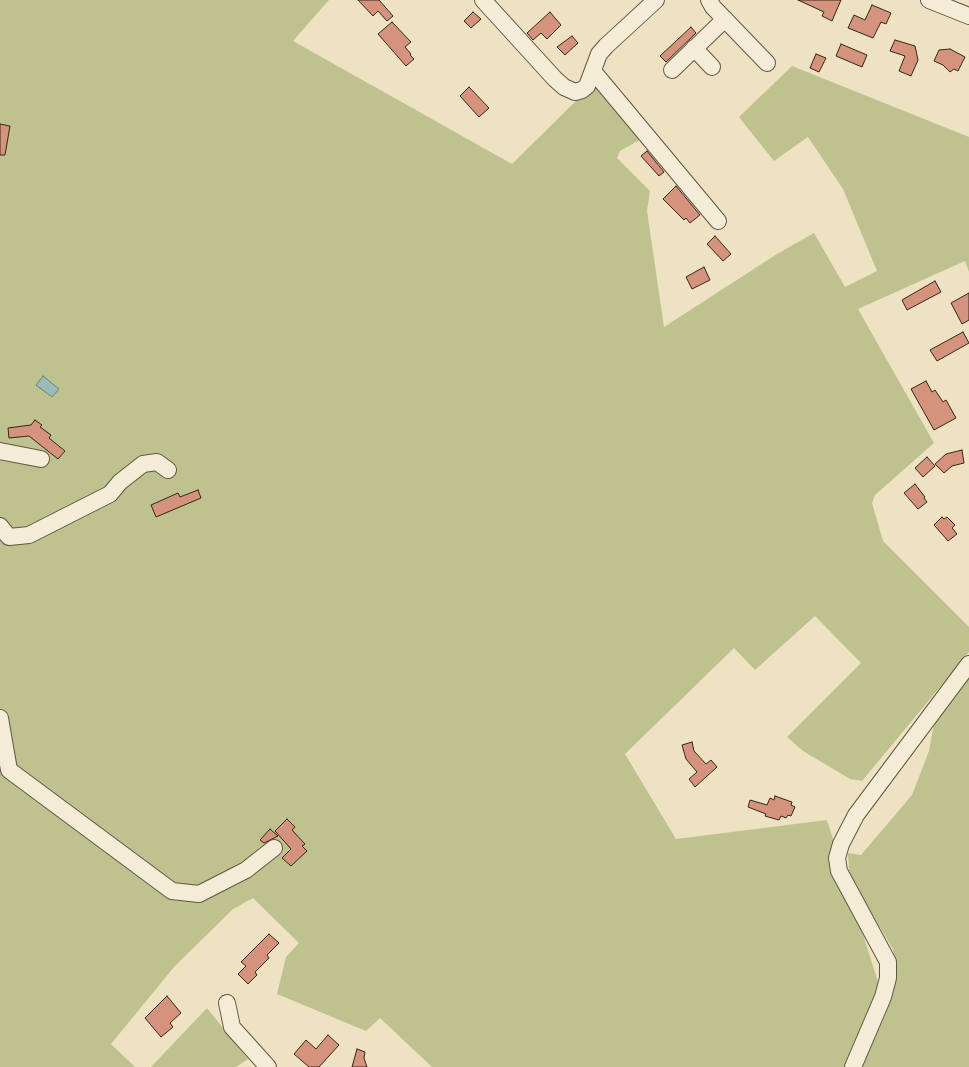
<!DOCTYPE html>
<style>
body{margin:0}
canvas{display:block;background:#eee2c2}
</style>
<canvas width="969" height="1067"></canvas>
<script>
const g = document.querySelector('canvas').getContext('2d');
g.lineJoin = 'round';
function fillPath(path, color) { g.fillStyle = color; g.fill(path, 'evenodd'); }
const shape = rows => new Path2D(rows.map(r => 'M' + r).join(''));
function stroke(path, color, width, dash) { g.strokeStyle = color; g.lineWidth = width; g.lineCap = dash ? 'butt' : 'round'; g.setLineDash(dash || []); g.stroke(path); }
fillPath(shape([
 [0,0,329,0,293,41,512,164,594,83,643,138,620,151,617,158,650,191,647,211,664,327,777,254,814,233,845,287,877,271,843,189,808,137,774,161,739,117,792,66,969,137,969,272,965,261,858,309,934,443,875,495,872,503,883,541,969,627,969,652,862,781,850,779,803,751,787,737,861,663,815,616,755,670,734,648,625,754,676,839,827,820,878,982,891,993,897,968,893,949,856,887,849,870,848,853,861,855,912,795,929,751,934,724,969,676,969,1067,432,1067,380,1018,366,1031,277,994,286,957,299,943,253,898,233,909,174,967,111,1044,135,1067,0,1067],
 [207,1008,248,1059,236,1067,151,1067]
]), '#bec28f');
const water = shape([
 [43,376,59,389,52,397,36,385,43,376]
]);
fillPath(water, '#9bbdb9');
stroke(water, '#718179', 1);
const building = shape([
 [358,0,379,0,393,16,387,21,378,11,373,16,358,0],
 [798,0,841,0,832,21,822,16,824,12,798,0],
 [872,5,891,13,886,24,881,22,873,38,848,28,854,15,865,20,872,5],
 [473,12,481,19,471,28,464,21,473,12],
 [550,12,561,25,547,39,541,33,533,40,527,33,550,12],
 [392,22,411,42,405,47,411,54,410,55,414,59,406,66,378,34,392,22],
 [691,27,696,33,666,62,660,56,691,27],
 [572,36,578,43,565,55,557,47,572,36],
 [895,40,915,46,918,60,911,76,899,71,905,56,890,51,895,40],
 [841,44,867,55,862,67,836,56,841,44],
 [950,49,965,57,958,71,954,69,950,72,943,65,934,61,939,50,950,49],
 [816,54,826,58,819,72,810,68,816,54],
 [469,87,489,108,479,117,460,96,469,87],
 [0,124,10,126,5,155,0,155,0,124],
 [647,151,664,172,659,176,641,156,647,151],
 [676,186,700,215,690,223,686,218,684,220,663,199,676,186],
 [715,236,731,254,723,261,707,244,715,236],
 [704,267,710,280,692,289,686,277,704,267],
 [935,281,941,292,907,310,902,300,935,281],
 [969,293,969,320,962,324,951,303,969,293],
 [963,332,969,343,937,361,930,350,963,332],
 [926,381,932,392,935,390,943,402,946,400,956,418,934,430,911,389,926,381],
 [35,420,42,425,40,427,51,435,49,438,65,451,58,459,29,436,9,438,8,428,31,425,35,420],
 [962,450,964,463,952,466,944,473,935,464,946,454,962,450],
 [927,457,935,466,923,477,915,468,927,457],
 [915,484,925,497,924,498,927,502,918,509,904,493,915,484],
 [198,490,201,498,156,517,151,505,178,493,180,497,198,490],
 [942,517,944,519,947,517,955,525,952,528,957,534,948,541,934,525,942,517],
 [692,742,694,751,706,764,711,760,717,767,695,787,689,779,697,772,686,759,682,745,692,742],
 [775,796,792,802,791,805,795,807,791,816,788,815,786,818,781,816,779,820,765,816,766,814,748,807,750,800,767,805,770,798,774,800,775,796],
 [287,819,295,827,292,830,305,844,302,846,307,851,291,866,282,858,291,849,275,831,287,819],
 [270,829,278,836,264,843,260,840,270,829],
 [269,934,279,943,267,955,269,958,255,972,257,975,248,984,238,974,246,966,241,962,269,934],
 [167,996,181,1013,170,1023,173,1027,161,1037,145,1018,167,996],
 [328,1035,339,1045,319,1067,309,1067,294,1054,306,1040,316,1049,328,1035],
 [357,1049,365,1052,364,1058,367,1067,352,1067,357,1049]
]);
fillPath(building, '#d5927c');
stroke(building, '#33281a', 1);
const minor = shape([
 [483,0,555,79,564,87,575,92,582,90,587,86,599,54,606,46,656,0],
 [709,0,713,7,767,63],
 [929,0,969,16],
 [694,48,712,67],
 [672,70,725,19],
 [593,71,718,221],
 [0,451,41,459],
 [0,526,9,537,29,535,110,494,120,482,143,464,157,462,168,470],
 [0,718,9,770,172,891,199,894,246,870,274,848],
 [227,1003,232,1027,268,1067],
 [853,1067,883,997,888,978,888,962,839,871,837,858,841,844,856,815,969,664]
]);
stroke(minor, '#625644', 18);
stroke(minor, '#f4ecd7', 16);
</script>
